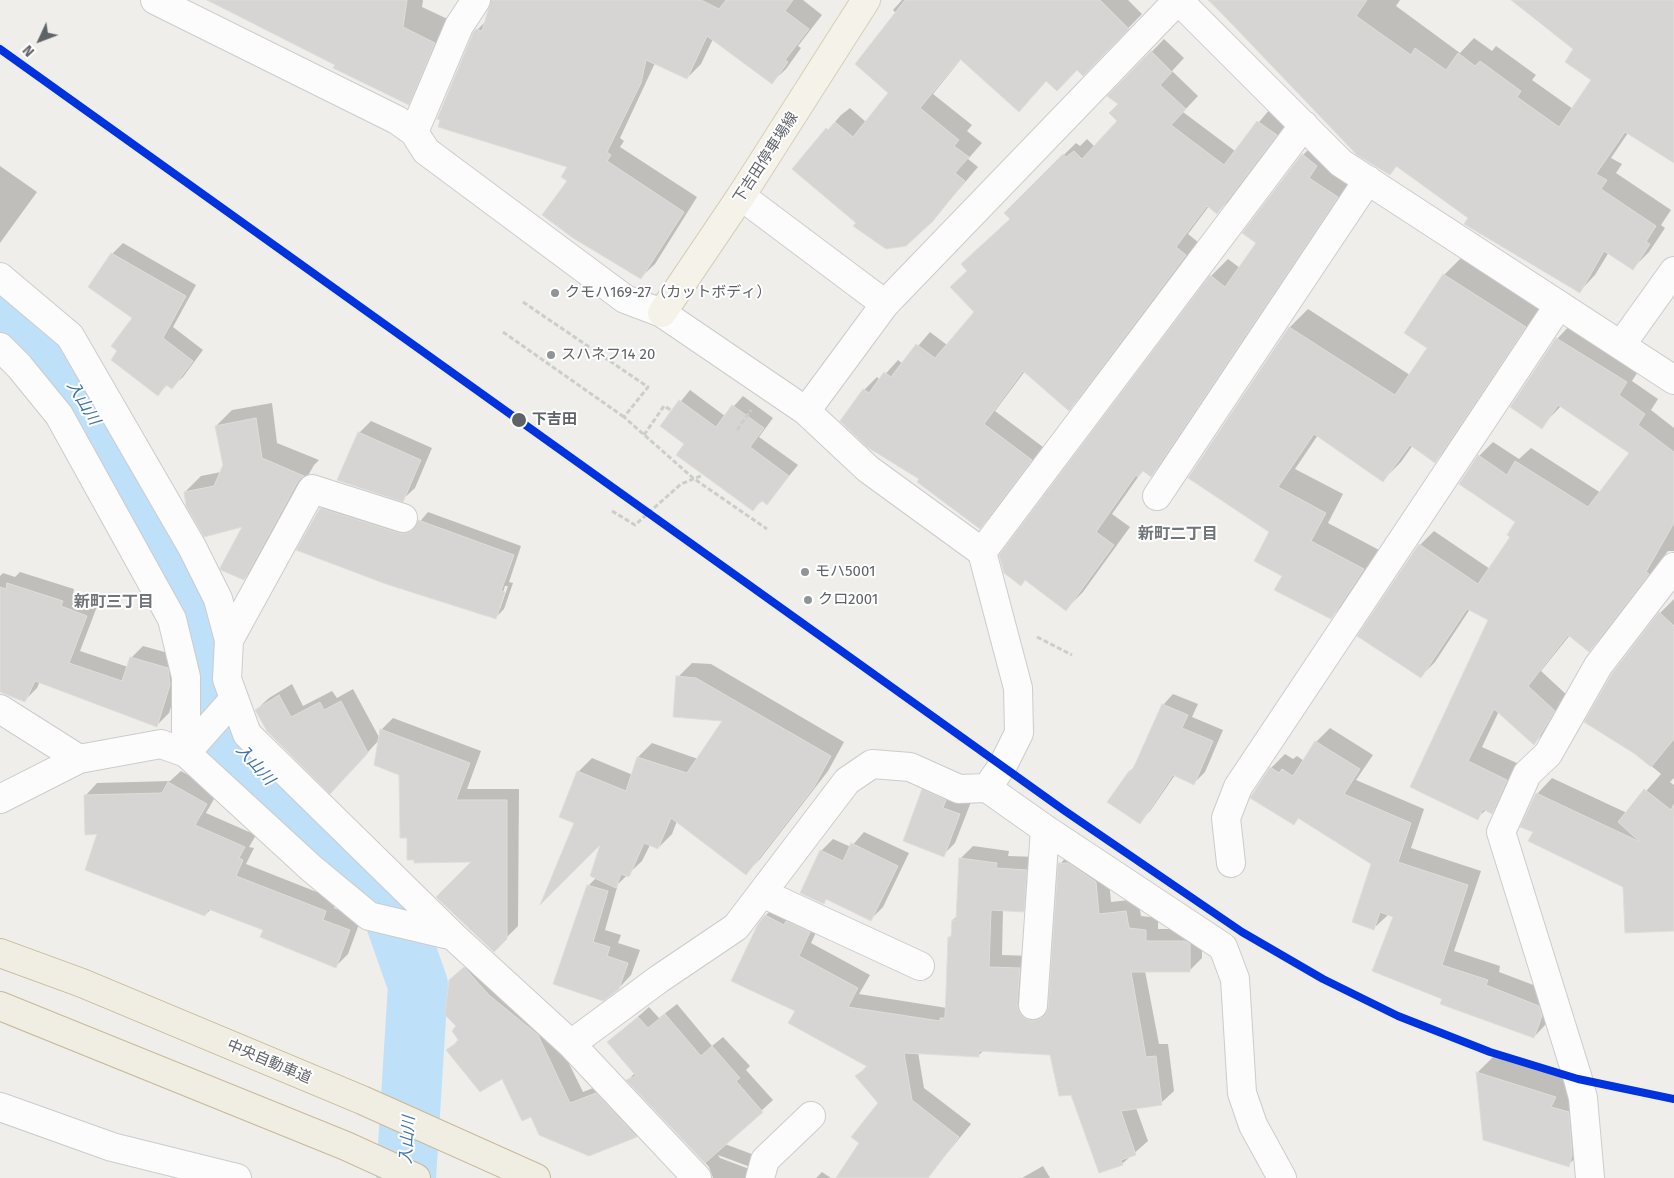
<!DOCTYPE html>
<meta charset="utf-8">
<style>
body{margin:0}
#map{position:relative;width:1674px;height:1178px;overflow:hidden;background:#efeeea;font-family:"Fira Sans",sans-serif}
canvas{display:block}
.north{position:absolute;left:15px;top:15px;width:50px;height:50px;-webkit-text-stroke:4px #fff;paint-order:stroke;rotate:227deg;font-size:14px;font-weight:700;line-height:20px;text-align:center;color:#5f6368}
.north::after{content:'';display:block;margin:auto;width:18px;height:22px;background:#5f6368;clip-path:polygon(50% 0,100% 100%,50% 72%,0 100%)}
</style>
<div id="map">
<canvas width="1674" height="1178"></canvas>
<div class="north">N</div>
</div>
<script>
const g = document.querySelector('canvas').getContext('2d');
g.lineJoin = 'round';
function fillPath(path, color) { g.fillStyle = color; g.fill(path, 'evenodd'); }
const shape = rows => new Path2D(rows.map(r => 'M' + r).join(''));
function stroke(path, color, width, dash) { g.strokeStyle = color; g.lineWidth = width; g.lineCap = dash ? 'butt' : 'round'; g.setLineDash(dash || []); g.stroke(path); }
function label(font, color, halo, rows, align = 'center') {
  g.font = font + ' "Fira Sans","Noto Sans JP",sans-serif'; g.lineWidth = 4; g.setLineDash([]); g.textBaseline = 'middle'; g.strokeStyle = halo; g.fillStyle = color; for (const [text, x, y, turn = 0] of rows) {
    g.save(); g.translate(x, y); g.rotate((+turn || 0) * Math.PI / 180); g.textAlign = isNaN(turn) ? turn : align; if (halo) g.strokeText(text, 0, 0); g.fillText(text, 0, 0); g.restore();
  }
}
fillPath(shape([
 [210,0,423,0,422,7,454,22,428,83,408,103,337,64],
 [496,0,803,0,822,15,798,46,801,48,786,69,772,82,713,39,701,64,687,78,655,63,620,138,624,141,620,147,697,197,655,264,641,277,568,180,569,166,477,30,487,20],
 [902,0,1128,0,1142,14,1097,60,1047,80,1033,96,961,59,933,94,972,125,967,131,982,143,968,159,978,167,932,221,858,223,794,169,841,115,850,108,866,122,890,93,896,13,893,10],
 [1208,0,1400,0,1396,6,1460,53,1474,38,1492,51,1496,46,1536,75,1532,80,1573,109,1593,79,1575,49,1513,0,1674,0,1674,161,1628,133,1611,158,1622,164,1616,173,1671,210,1661,225,1665,228,1649,252,1633,268,1609,252,1595,275,1580,291,1397,166,1390,174],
 [1164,39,1184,58,1172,71,1198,96,1183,112,1235,151,1270,109,1288,122,1230,200,1217,212,1209,206,1188,234,1198,242,1082,396,1069,409,1025,371,995,411,1043,447,992,515,980,528,921,479,842,421,864,390,877,377,880,380,898,360,903,364,930,332,947,345,976,312,969,271,1012,218,1005,213,1076,143,1080,146,1087,139,1095,147,1119,121,1120,104,1109,96],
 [1320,138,1354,180,1168,458,1151,475,1143,470,1112,514,1130,527,1083,592,1066,609,1000,556,1211,276,1228,259,1240,268,1258,243,1303,155],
 [0,166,37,192,0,243],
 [123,243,196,285,173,327,203,350,183,377,172,387,168,384,158,394,119,350,134,318,89,287,112,254],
 [1462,257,1543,308,1453,443,1435,461,1413,445,1401,462,1383,480,1318,435,1295,469,1343,494,1328,523,1381,551,1349,599,1331,617,1283,575,1270,531,1190,478,1290,327,1308,309,1410,375,1428,348,1406,333,1444,275],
 [1571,324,1641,367,1632,381,1658,399,1651,410,1674,428,1674,551,1668,551,1603,636,1589,650,1570,635,1541,671,1568,696,1548,729,1534,743,1499,711,1482,747,1521,765,1506,798,1492,812,1486,810,1477,818,1411,786,1490,620,1470,609,1435,662,1421,676,1420,545,1434,531,1490,569,1512,536,1517,522,1479,456,1493,442,1519,459,1531,448,1601,493,1631,453,1561,406,1541,427,1557,339],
 [690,390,725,416,743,396,773,418,759,437,798,465,767,503,763,500,753,509,686,444,661,426],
 [272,403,277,443,319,460,314,465,259,563,244,579,245,525,185,492,201,476,221,472,224,465,216,426,232,410],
 [371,421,432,448,415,488,402,500,359,433],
 [329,500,408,525,417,525,428,512,521,546,509,582,513,583,504,609,495,618,321,509],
 [505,586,508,586,500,609,498,609],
 [20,572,74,589,73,594,98,604,80,651,128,667,131,658,143,646,179,656,182,672,169,713,157,725,40,681,37,688,25,700,0,691,0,576,3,573,15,577],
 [1674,599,1674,778,1670,782,1674,785,1674,930,1624,886,1534,832,1537,794,1552,778,1627,813,1661,774,1636,753,1660,613],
 [692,663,711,664,844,742,828,771,760,859,746,873,677,821,672,834,658,848,650,845,642,861,618,884,605,930,621,935,618,943,640,950,631,975,619,988,555,983,588,886,596,878,603,841,576,822,578,772,592,758,633,775,638,757,652,743,698,759,724,720,678,677],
 [292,684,303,706,332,691,337,698,353,689,380,739,342,780,256,710,269,698],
 [1173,694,1198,704,1192,717,1223,730,1205,772,1194,783,1175,775,1150,811,1140,822,1130,771,1136,765,1163,705],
 [393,718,481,751,467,789,519,789,518,926,494,950,474,861,408,837,400,775,375,765,381,730],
 [1330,728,1373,755,1356,780,1424,809,1411,848,1481,871,1454,951,1500,966,1499,972,1552,992,1547,1023,1534,1037,1443,999,1395,916,1388,915,1374,928,1372,863,1299,818,1294,823,1252,798,1271,768,1285,754,1293,759,1297,756,1304,761,1316,742],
 [181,771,218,792,206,813,256,835,249,847,254,848,246,864,337,900,334,908,361,919,348,954,336,966,265,930,211,909,205,915,99,833,86,795,97,783,170,781],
 [935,778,971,802,955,843,943,855,923,790],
 [864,832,909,853,883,907,871,919,828,898,823,903,821,851,833,839,851,847],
 [973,846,1009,851,1008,856,1039,857,1036,898,1023,910,1003,909,1002,955,1032,956,1046,1008,1050,1008,1060,864,1072,851,1108,869,1111,902,1138,899,1141,916,1158,918,1158,929,1198,929,1202,931,1202,958,1189,971,1145,971,1159,1044,1168,1044,1174,1091,1161,1103,1136,1108,1148,1141,1122,1164,1072,1093,1051,1054,984,1050,978,1056,918,1052,924,1088,971,1124,927,1178,837,1178,861,1143,880,1103,857,1076,868,1065,796,1010,765,916,778,903,822,920,811,943,870,975,859,994,947,1008,949,938,952,934,953,920,957,916,960,859],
 [470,964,549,1023,583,1092,608,1082,648,1124,636,1136,589,1155,532,1115,502,1077,448,1051,459,1039,460,972],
 [677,1004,712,1046,723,1037,750,1066,746,1070,773,1100,725,1144,757,1156,751,1178,713,1178,709,1167,628,1080,635,1073,609,1042,649,1007,659,1018],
 [718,1155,753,1168,752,1170,720,1158],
 [1495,1055,1573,1079,1587,1147,1568,1165,1477,1073],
 [1043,1166,1050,1178,1022,1178],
 [822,1172,831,1178,816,1178]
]), '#0003');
stroke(shape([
 [0,307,49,346,111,449,192,614,220,718,240,752,388,900,418,985,406,1178]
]), '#bfe0f9', 60);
const building = shape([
 [207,0,407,0,403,27,435,43,409,105,333,68,335,65,207,0],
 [491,0,701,0,719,9,726,0,793,0,785,11,809,29,785,60,788,62,772,84,707,36,687,79,646,60,641,83,607,152,611,155,607,161,684,212,641,279,573,238,542,215,567,181,561,177,567,167,438,127,440,120,437,119,473,33,476,29,482,31,491,0],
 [905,0,1100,0,1129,29,1083,76,1077,70,1057,91,1046,81,1019,112,960,59,920,108,959,140,954,146,969,157,955,173,965,181,933,221,906,246,886,249,853,226,856,223,792,169,826,128,828,130,835,122,853,137,888,93,855,64,905,0],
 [1209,0,1367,0,1356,16,1411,55,1415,48,1446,70,1458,53,1475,66,1480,61,1521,91,1517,97,1559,127,1591,80,1565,62,1573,49,1511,0,1674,0,1674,163,1625,132,1596,174,1607,180,1601,189,1656,226,1646,242,1650,244,1633,270,1604,251,1580,293,1464,224,1468,218,1396,166,1390,175,1357,155,1209,0],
 [1151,51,1172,72,1160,85,1186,109,1171,125,1224,165,1257,121,1277,135,1217,214,1207,206,1176,247,1186,255,1069,411,1023,371,984,424,1032,460,980,529,917,482,919,479,867,447,840,421,863,389,869,393,884,372,891,377,916,344,935,358,974,312,950,287,967,271,961,264,1010,219,1004,213,1063,154,1066,157,1074,151,1082,159,1117,121,1109,113,1118,104,1107,96,1151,51],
 [1302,154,1317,166,1309,178,1338,197,1151,477,1143,471,1138,477,1136,475,1096,532,1114,545,1066,611,1025,580,1021,586,1004,573,999,555,1210,275,1225,287,1256,243,1242,233,1302,154],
 [111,253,186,296,163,338,193,361,172,389,166,385,158,396,111,360,117,351,111,346,132,318,88,287,111,253],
 [1443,274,1526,327,1435,463,1410,445,1383,482,1314,434,1278,487,1326,513,1311,541,1364,569,1331,619,1274,590,1282,576,1254,561,1269,532,1188,478,1289,327,1395,395,1427,348,1404,333,1443,274],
 [1556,338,1627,382,1619,395,1645,414,1638,425,1674,452,1674,523,1646,572,1649,574,1589,652,1568,635,1528,686,1555,711,1534,745,1494,709,1468,761,1507,780,1492,814,1483,809,1478,820,1410,787,1488,620,1467,609,1421,678,1357,636,1419,544,1478,584,1510,537,1507,535,1515,522,1459,484,1478,455,1507,475,1515,461,1588,507,1629,453,1558,405,1542,429,1510,407,1556,338],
 [679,400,716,427,732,405,764,428,750,447,789,476,767,505,761,500,753,511,676,455,684,444,660,426,679,400],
 [256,418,262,458,304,476,298,481,244,580,221,570,220,568,242,527,204,537,186,506,184,492,214,486,223,465,215,426,256,418],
 [358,432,421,460,403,502,337,480,358,432],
 [320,508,399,533,407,533,413,530,418,520,514,555,501,591,505,592,496,619,386,584,296,550,320,508],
 [7,583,63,601,61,606,87,616,69,663,122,681,130,657,168,668,170,685,157,727,35,681,25,702,0,692,0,587,6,589,7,583],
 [1659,612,1674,626,1674,739,1651,767,1635,754,1584,722,1611,675,1659,612],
 [676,676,696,678,831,756,814,787,746,875,671,818,658,849,644,843,629,877,621,874,616,888,590,876,600,845,540,905,574,823,559,817,577,771,626,791,637,757,687,773,722,721,673,717,676,676],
 [279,695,291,717,320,702,324,710,341,701,368,753,330,794,267,731,255,710,279,695],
 [1162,704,1188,715,1182,728,1213,741,1194,785,1173,775,1140,824,1107,802,1129,771,1132,771,1162,704],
 [380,729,470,763,456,800,507,800,507,939,494,952,436,897,471,862,414,863,414,860,407,860,407,838,400,838,399,775,374,765,380,729],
 [1315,741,1360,769,1344,794,1411,823,1398,862,1468,885,1442,965,1488,980,1486,985,1539,1006,1542,1016,1534,1038,1440,1004,1442,999,1372,971,1393,917,1380,912,1374,930,1352,922,1371,864,1298,818,1294,825,1250,798,1270,767,1279,773,1282,769,1293,776,1315,741],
 [168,782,207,804,195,825,245,847,239,858,243,860,236,876,326,911,323,920,350,930,336,968,260,937,263,930,208,909,205,916,85,870,97,834,85,835,84,795,162,793,168,782],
 [922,789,946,800,943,808,960,814,944,857,903,841,922,789],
 [1644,789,1671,810,1674,804,1674,931,1625,933,1623,887,1528,841,1533,832,1520,827,1536,793,1640,842,1618,822,1644,789],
 [851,843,898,866,871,921,826,899,824,904,800,893,820,850,843,861,851,843],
 [959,858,997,863,996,868,1027,870,1024,912,991,910,989,967,1020,968,1017,1004,1019,1012,1025,1018,1032,1021,1040,1019,1046,1014,1048,1007,1058,863,1068,863,1096,882,1099,914,1126,911,1129,928,1146,930,1146,941,1185,941,1190,944,1190,972,1131,972,1146,1057,1156,1056,1162,1105,1121,1111,1136,1155,1121,1160,1123,1165,1099,1173,1071,1095,1059,1096,1050,1055,979,1051,979,1057,904,1053,912,1100,959,1137,928,1178,836,1178,859,1143,851,1137,878,1103,855,1076,868,1067,788,1023,795,1011,731,981,758,924,765,915,784,925,786,921,810,932,799,956,858,988,848,1007,940,1021,940,1018,945,1018,948,937,951,937,952,920,956,920,959,858],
 [587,885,608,891,593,942,610,947,607,956,628,963,619,989,603,1001,553,984,587,885],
 [464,967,489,995,538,1035,570,1103,596,1093,637,1137,589,1156,539,1135,531,1117,522,1121,502,1079,480,1092,446,1050,459,1041,452,1031,456,1026,445,1015,449,980,464,967],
 [665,1014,701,1056,712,1046,740,1078,736,1081,763,1112,705,1163,626,1080,636,1076,607,1042,638,1017,648,1028,665,1014],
 [1476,1072,1556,1097,1551,1107,1569,1112,1572,1155,1569,1167,1483,1140,1476,1072]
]);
fillPath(building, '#d6d5d3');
stroke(building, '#deddd9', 1);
const minor = shape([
 [155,0,397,120,414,132,426,151,625,299,662,313,806,411,868,469,982,552,1018,688,1019,733,1003,765,987,788,959,789,910,767,872,764,847,781,736,927,659,979,571,1044],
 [1178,0,1341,163,1674,380],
 [414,132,459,26,476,0],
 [741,196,885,304],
 [0,277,70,336,192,547,218,599,229,640,227,679,247,734,453,936],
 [1621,345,1674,271],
 [0,347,19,366,59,415,172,619,186,677,186,753,234,699],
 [806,411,885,304,1178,0],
 [1157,496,1368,180],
 [982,552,1304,125],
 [229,640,312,489,403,518],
 [0,709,79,759],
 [987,788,1045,829,1223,947,1235,979,1242,1093,1253,1125,1282,1178],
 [0,799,79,759,161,744,186,753,311,868,369,916,453,936,571,1044,697,1178],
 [1231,863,1226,818,1238,787,1559,305],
 [762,893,920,966],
 [1033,1005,1045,829],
 [0,1107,112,1147,237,1178],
 [760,1178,765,1160,811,1116],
 [1590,1178,1583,1098,1578,1079,1501,832,1527,774,1548,754,1598,666,1674,567]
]);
const major = shape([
 [662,313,741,196,866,0]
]);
const highway = shape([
 [0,953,82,983,362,1100,536,1178],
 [0,1006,346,1146,416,1178]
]);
stroke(minor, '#cbcccc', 30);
stroke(major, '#d7ceb8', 30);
stroke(highway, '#c8b996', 30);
stroke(shape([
 [523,302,648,387,624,417,693,478,767,529],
 [503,332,624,417],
 [737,430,751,410],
 [644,435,664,406,671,410],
 [612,511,635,525,681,484,703,475],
 [1037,637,1072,655]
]), '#cacfcc', 3, [5, 2.5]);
stroke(minor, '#fdfcfc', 28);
stroke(major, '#f4f2e9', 28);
stroke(highway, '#f0ede3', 28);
stroke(shape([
 [0,49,1065,811,1242,932,1323,979,1398,1016,1490,1052,1578,1079,1674,1099]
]), '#03d', 8);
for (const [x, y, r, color] of [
 [555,293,5,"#919496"],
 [551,355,5,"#919496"],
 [519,420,8,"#5f6368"],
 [805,572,5,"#919496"],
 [808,600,5,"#919496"]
]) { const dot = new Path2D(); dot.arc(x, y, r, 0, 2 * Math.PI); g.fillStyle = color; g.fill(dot); stroke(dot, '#fff', 2); }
label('15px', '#5f6368', '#fff', [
 ["下吉田停車場線",766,158,-57],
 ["中央自動車道",269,1062,23]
]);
label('15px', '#5f6368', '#fff', [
 ["クモハ169-27（カットボディ）",565,293],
 ["スハネフ14 20",561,355],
 ["モハ5001",815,572],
 ["クロ2001",818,600]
], 'left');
label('bold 15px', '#5f6368', '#fff', [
 ["下吉田",532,420]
], 'left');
label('italic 16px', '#4174aa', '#fff', [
 ["入山川",83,403,59],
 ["入山川",255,765,48],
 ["入山川",408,1140,-86]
]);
label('bold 16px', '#70757a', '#fff', [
 ["新町二丁目",1178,535],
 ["新町三丁目",114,603]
]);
</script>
